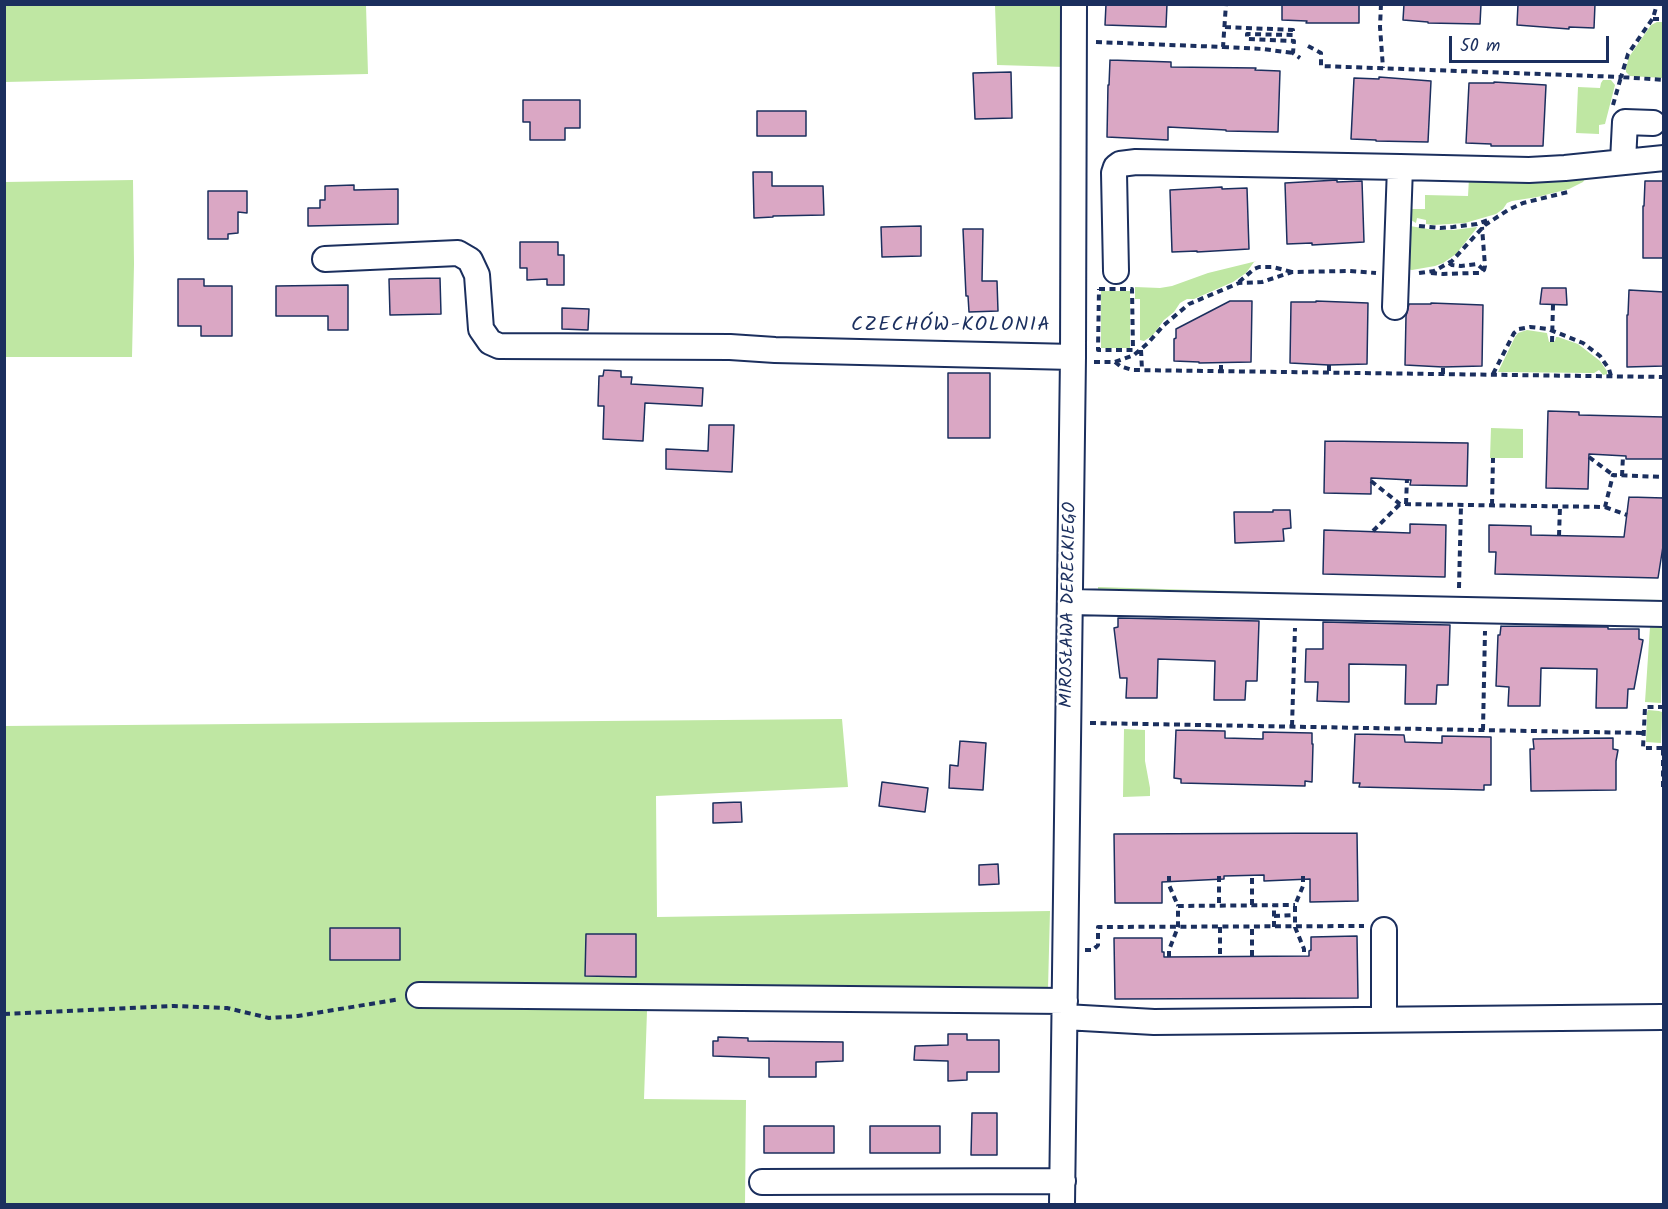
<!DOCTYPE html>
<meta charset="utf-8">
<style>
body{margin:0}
#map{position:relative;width:1668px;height:1209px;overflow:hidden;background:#fff;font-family:Kalam,sans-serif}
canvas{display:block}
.frame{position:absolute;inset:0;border:6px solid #1b2f5e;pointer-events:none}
.scale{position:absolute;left:1449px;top:36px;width:160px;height:27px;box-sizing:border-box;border:3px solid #1b2f5e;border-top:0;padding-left:8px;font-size:18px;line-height:21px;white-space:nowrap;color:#1b2f5e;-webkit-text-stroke:4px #fff;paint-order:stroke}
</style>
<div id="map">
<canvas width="1668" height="1209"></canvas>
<div class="frame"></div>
<div class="scale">50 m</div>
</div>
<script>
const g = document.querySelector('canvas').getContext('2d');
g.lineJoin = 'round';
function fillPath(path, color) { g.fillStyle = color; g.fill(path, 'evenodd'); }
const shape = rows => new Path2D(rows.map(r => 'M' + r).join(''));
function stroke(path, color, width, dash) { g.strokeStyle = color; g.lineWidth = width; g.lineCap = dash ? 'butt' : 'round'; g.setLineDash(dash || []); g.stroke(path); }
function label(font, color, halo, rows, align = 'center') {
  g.font = font + ' Kalam,sans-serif'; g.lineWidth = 4.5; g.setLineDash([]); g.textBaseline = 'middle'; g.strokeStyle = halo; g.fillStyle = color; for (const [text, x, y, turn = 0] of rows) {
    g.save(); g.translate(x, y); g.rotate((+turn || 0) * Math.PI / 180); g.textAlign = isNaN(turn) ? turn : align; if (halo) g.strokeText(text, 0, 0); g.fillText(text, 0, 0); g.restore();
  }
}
fillPath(shape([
 [4,5,366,5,368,74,5,82],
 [995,5,1066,5,1065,67,997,65],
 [1657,22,1663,22,1663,78,1630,76,1626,72,1626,68,1629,57,1651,25],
 [1603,80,1611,80,1615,85,1605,124,1599,125,1599,134,1576,133,1578,87,1600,88,1601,83],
 [1586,175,1585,179,1583,182,1569,189,1537,197,1512,201,1507,203,1503,209,1496,214,1465,223,1433,225,1426,224,1426,220,1417,218,1416,223,1409,219,1406,209,1425,209,1425,195,1468,196,1469,178],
 [133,180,134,264,132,357,5,357,5,182],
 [1410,226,1434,230,1453,230,1477,227,1476,229,1456,254,1443,263,1435,266,1412,270,1405,269,1406,227],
 [1257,261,1254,262,1246,273,1233,282,1194,299,1187,299,1180,303,1174,312,1164,320,1153,335,1144,341,1140,340,1140,299,1135,299,1135,287,1160,288,1172,286,1208,273],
 [1101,291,1130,291,1130,348,1101,348],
 [1527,330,1547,333,1549,342,1555,341,1556,337,1558,337,1578,344,1600,361,1607,371,1607,374,1603,375,1599,370,1594,373,1498,372,1515,337,1518,333],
 [1491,428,1523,429,1523,458,1490,458],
 [1098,587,1356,595,1663,600,1664,604,1098,592],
 [1650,627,1663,627,1661,703,1645,702],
 [1648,710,1659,711,1662,712,1661,743,1646,742,1647,713],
 [842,719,848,787,656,796,657,917,1050,911,1048,989,1041,1011,647,1011,644,1099,746,1100,745,1204,5,1204,4,726],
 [1124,729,1145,730,1145,761,1150,788,1150,796,1123,797]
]), '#bfe7a3');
const building = shape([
 [1106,4,1167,4,1166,27,1105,25,1106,4],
 [1282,4,1359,4,1359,23,1306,23,1307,21,1282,20,1282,4],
 [1404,4,1481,4,1480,24,1428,23,1428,22,1403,20,1404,4],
 [1518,4,1595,4,1594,28,1569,27,1569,29,1517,25,1518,4],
 [1110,60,1171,62,1171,67,1256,68,1255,70,1280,71,1278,132,1226,131,1226,130,1168,127,1168,140,1107,137,1108,85,1109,85,1110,60],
 [1011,72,1012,118,975,119,973,73,1011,72],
 [1379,77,1431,81,1428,142,1376,141,1376,140,1351,139,1354,78,1379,79,1379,77],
 [1494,82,1546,85,1543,146,1491,146,1491,144,1466,143,1469,83,1494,83,1494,82],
 [523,100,580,100,580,128,565,128,565,140,530,140,530,122,523,122,523,100],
 [757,111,806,111,806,136,757,136,757,111],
 [753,172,772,172,772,186,823,186,824,215,773,216,773,217,754,218,753,172],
 [1337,180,1337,182,1362,181,1364,242,1312,245,1312,243,1287,244,1285,183,1337,180],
 [1645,181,1664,181,1664,258,1643,258,1643,206,1644,206,1645,181],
 [354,185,354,190,398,189,398,224,308,226,308,208,320,208,320,200,325,200,325,186,354,185],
 [1222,187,1222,189,1247,188,1249,249,1197,252,1197,251,1172,252,1170,190,1222,187],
 [208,191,247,191,247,213,238,212,238,233,228,234,228,239,208,239,208,191],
 [921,226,921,256,882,257,881,227,921,226],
 [963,229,983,229,982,281,997,281,998,311,969,312,968,296,966,296,963,229],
 [520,242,558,242,558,255,564,255,564,285,547,285,547,279,527,280,527,268,520,268,520,242],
 [440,278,441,314,390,315,389,279,440,278],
 [178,279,204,279,204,286,232,286,232,336,201,336,201,326,178,326,178,279],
 [348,285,348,330,328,330,328,316,276,316,276,286,348,285],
 [1542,288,1566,288,1567,305,1540,304,1542,288],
 [1629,290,1664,292,1664,366,1627,367,1627,315,1628,315,1629,290],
 [1230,301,1252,301,1251,362,1199,363,1199,362,1174,361,1174,339,1176,338,1176,329,1230,301],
 [1316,301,1368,303,1367,364,1329,365,1290,363,1291,302,1316,302,1316,301],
 [1431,303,1483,305,1482,366,1443,367,1405,365,1406,316,1409,304,1431,304,1431,303],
 [562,308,589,309,588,330,562,329,562,308],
 [604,370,621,371,621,377,632,377,631,384,703,388,702,406,645,403,643,441,603,439,604,406,598,406,599,376,603,376,604,370],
 [948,373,990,373,990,438,948,438,948,373],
 [1548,411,1579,412,1579,415,1664,417,1664,459,1626,459,1626,456,1589,454,1588,489,1546,488,1548,411],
 [709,425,734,425,732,472,666,469,666,449,708,451,709,425],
 [1325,441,1468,443,1467,486,1410,485,1411,480,1371,478,1371,494,1324,493,1325,441],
 [1629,497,1664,498,1664,540,1658,578,1495,574,1496,552,1489,552,1489,525,1531,526,1531,535,1624,537,1629,497],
 [1273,510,1290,510,1291,528,1283,529,1284,541,1235,543,1234,512,1273,512,1273,510],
 [1410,524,1446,525,1445,577,1323,574,1324,530,1410,533,1410,524],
 [1118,618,1259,621,1257,681,1246,681,1245,700,1214,700,1215,661,1158,659,1157,698,1126,698,1127,678,1120,678,1114,628,1118,627,1118,618],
 [1323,622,1450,625,1448,685,1437,685,1436,704,1405,704,1406,665,1349,664,1349,702,1317,701,1318,682,1305,682,1306,649,1323,649,1323,622],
 [1501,626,1608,627,1608,629,1639,629,1639,639,1643,640,1634,689,1628,689,1627,708,1596,708,1597,669,1541,668,1540,706,1508,706,1509,687,1496,686,1498,635,1500,635,1501,626],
 [1176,730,1225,731,1225,738,1263,739,1263,732,1312,733,1312,744,1313,744,1312,782,1305,781,1305,786,1181,783,1181,779,1174,778,1176,730],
 [1355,734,1404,735,1405,742,1442,743,1442,736,1491,737,1491,785,1484,785,1484,790,1359,787,1360,783,1353,783,1355,734],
 [1613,738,1613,749,1618,750,1616,761,1616,790,1531,791,1530,749,1534,749,1533,739,1613,738],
 [960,741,986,743,983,790,949,788,950,765,958,766,960,741],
 [882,782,928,788,925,812,879,806,882,782],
 [741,802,742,822,713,823,713,803,741,802],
 [1357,833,1358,901,1310,902,1310,879,1264,881,1264,875,1224,876,1224,879,1162,882,1162,903,1115,903,1114,834,1357,833],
 [998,864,999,884,979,885,979,865,998,864],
 [330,928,400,928,400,960,330,960,330,928],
 [586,934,636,934,636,977,585,976,586,934],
 [1357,936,1358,998,1115,999,1114,938,1162,938,1162,952,1164,952,1164,957,1309,956,1309,951,1311,950,1311,937,1357,936],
 [948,1034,967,1034,967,1040,999,1040,999,1072,967,1072,967,1080,948,1081,948,1061,914,1060,915,1046,948,1045,948,1034],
 [718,1037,748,1038,748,1041,843,1042,843,1061,816,1062,816,1077,769,1077,769,1058,713,1056,713,1041,718,1041,718,1037],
 [972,1113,997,1113,997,1155,971,1155,972,1113],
 [764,1126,834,1126,834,1153,764,1153,764,1126],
 [870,1126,940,1126,940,1153,870,1153,870,1126]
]);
fillPath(building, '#daa7c4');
stroke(building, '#1b2f5e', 1.5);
const minor = shape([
 [1623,161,1625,122,1653,123],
 [325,259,458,253,470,260,477,275,481,329,490,342,499,346,730,347,775,350,1073,357],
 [1116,271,1114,173,1116,167,1120,164,1136,162,1400,167],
 [1395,307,1400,167,1529,170,1565,168,1664,158],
 [1070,602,1664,614],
 [419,995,1065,1001],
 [1065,1017,1154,1022,1662,1017],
 [1384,1019,1384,930],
 [762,1182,1063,1181],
 [1062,1204,1073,357,1074,4]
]);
stroke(minor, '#1b2f5e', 28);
stroke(shape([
 [1381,4,1380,27,1383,68],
 [1653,19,1664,19],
 [1225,27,1293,30,1293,35,1247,34,1247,39,1294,41,1293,53,1300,58],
 [1096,42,1223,47,1226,4],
 [1308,46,1321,53,1321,66,1621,77,1628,54,1653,18,1657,4],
 [1223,47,1263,49,1293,53],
 [1613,105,1621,77,1664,80],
 [1419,226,1440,228,1453,227,1477,224,1491,219],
 [1449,263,1452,265,1461,266,1477,264,1484,270],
 [1419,273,1434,271,1452,261,1485,225,1508,210,1523,203,1568,192],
 [1431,273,1443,274,1473,273,1480,273,1484,270,1485,266,1482,227],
 [1239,282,1254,269,1259,267,1273,267,1292,272],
 [1099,289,1132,289,1133,350,1098,350,1099,289],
 [1552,342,1553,305],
 [1141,350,1142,370],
 [1094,362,1115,362,1120,366,1132,370,1664,377],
 [1115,362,1134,355,1148,343,1164,325,1189,304,1239,283,1262,282,1292,272,1350,271,1376,273],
 [1329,365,1329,372],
 [1221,371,1221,363],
 [1443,374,1443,367],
 [1493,374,1514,333,1519,329,1530,327,1548,329,1583,343,1600,356,1609,369,1611,376],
 [1589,457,1613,475],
 [1622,476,1623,456],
 [1371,481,1400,504,1605,507,1613,475,1664,477],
 [1406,504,1407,479],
 [1492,505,1493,458],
 [1605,507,1627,515],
 [1373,531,1400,504],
 [1559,536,1560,506],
 [1459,588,1461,505],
 [1664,707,1645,707,1643,748,1664,748],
 [1090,723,1644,733],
 [1292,726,1295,628],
 [1483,730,1485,631],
 [1663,787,1663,748],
 [1169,876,1169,885,1178,906],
 [1219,876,1219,905],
 [1303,876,1303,886,1295,905,1295,927,1304,949,1304,956],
 [1252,905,1252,875],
 [1274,916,1295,915],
 [1220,927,1220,956],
 [1274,927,1274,905],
 [1085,950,1093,950,1098,945,1098,927,1364,926],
 [1252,956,1252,927],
 [1169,957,1169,950,1178,927,1178,906,1295,905],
 [4,1014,174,1006,227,1008,269,1018,298,1016,400,999]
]), '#1b2f5e', 4, [6, 4.5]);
stroke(minor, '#fff', 24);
label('18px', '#1b2f5e', '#fff', [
 ["MIROSŁAWA DERECKIEGO",1070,605,-89]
]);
g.letterSpacing = '1.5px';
label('20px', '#1b2f5e', '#fff', [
 ["CZECHÓW-KOLONIA",951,327]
]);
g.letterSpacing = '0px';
</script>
